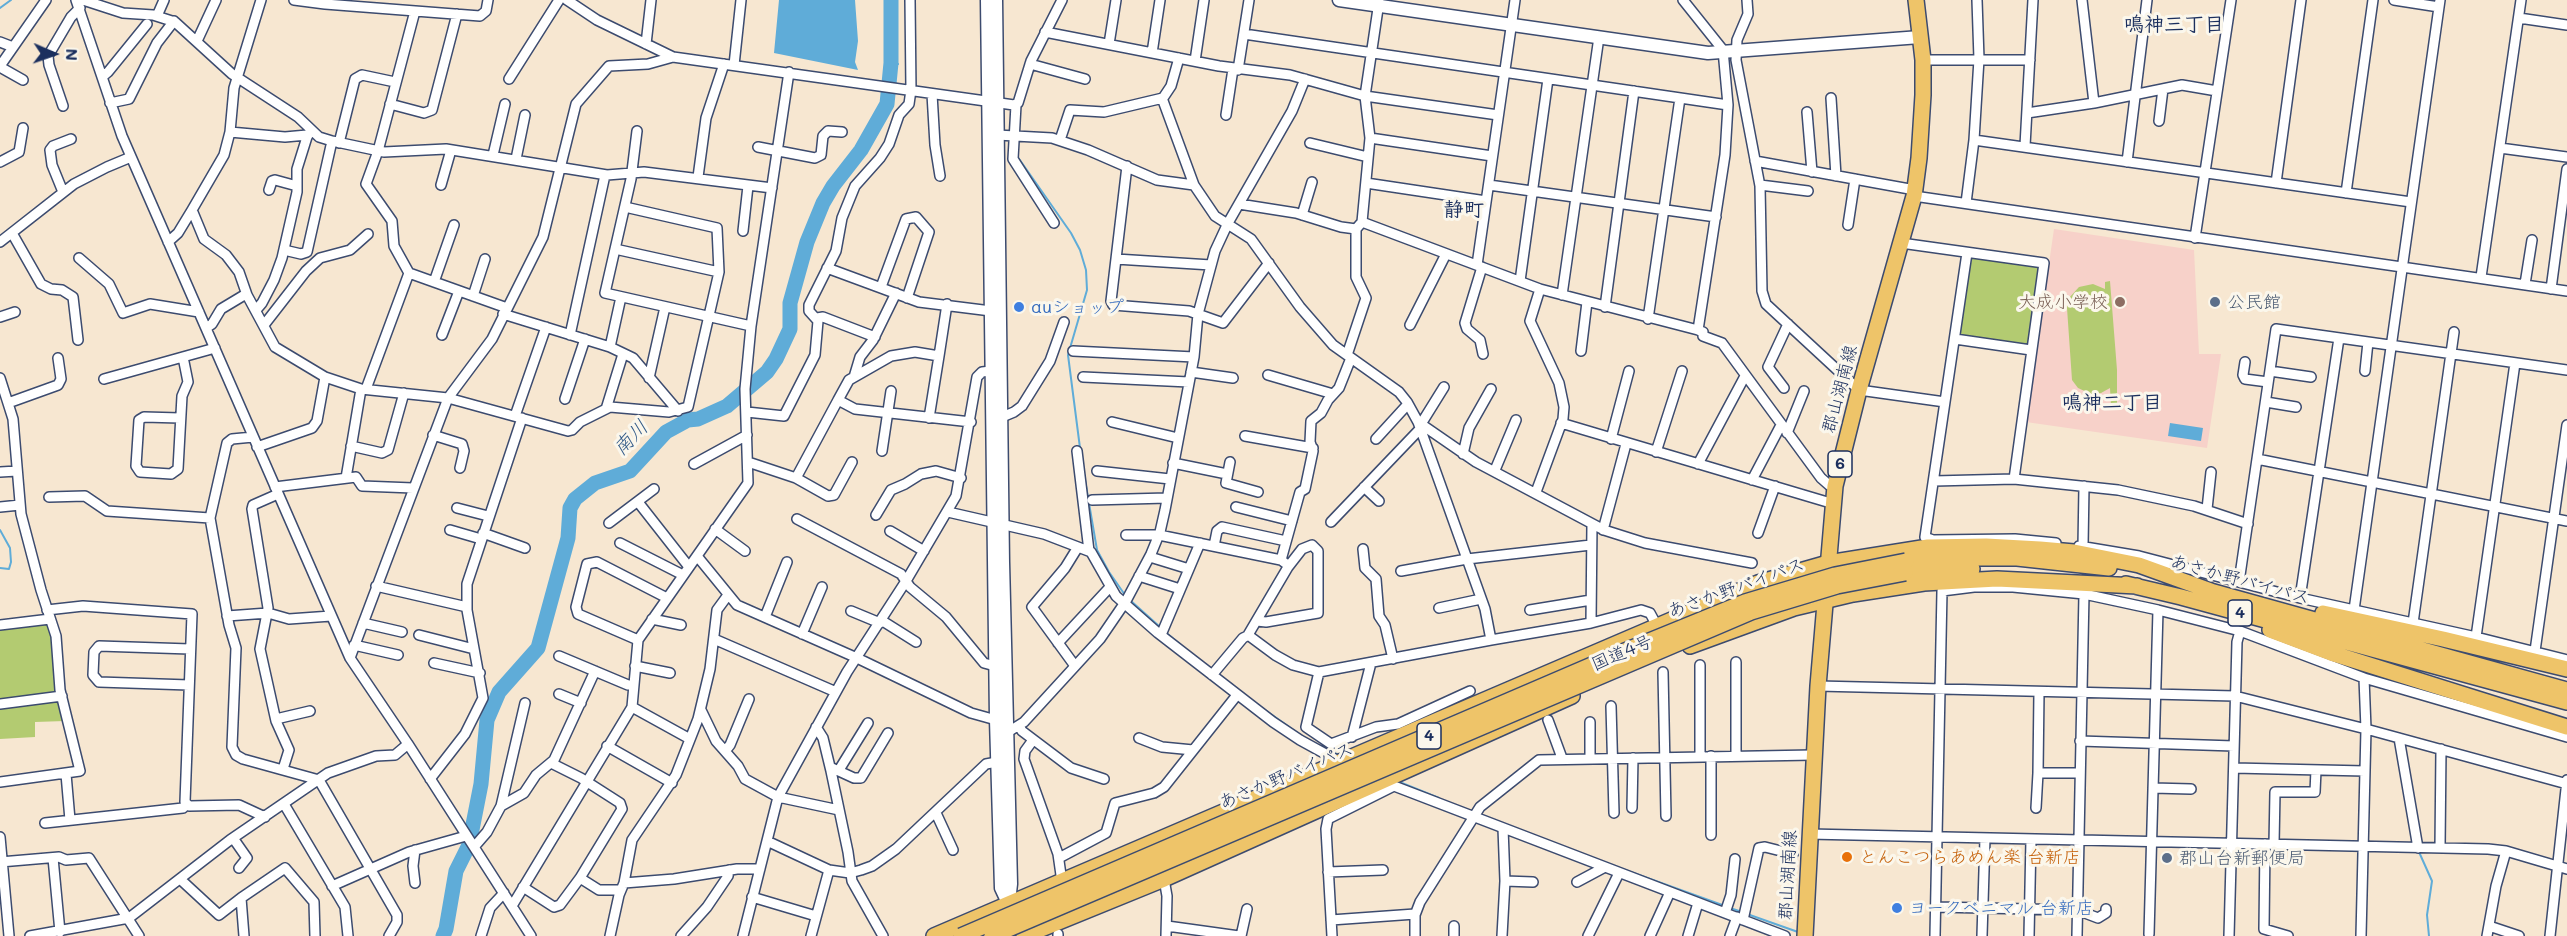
<!DOCTYPE html>
<meta charset="utf-8">
<style>
body{margin:0}
#map{position:relative;width:2567px;height:936px;overflow:hidden;background:#f7e7d1;font-family:Mali,sans-serif}
canvas{display:block}
.north{position:absolute;left:24px;top:24px;width:60px;height:60px;-webkit-text-stroke:4px #fbf7ec;paint-order:stroke;rotate:92deg;font-size:16px;font-weight:700;line-height:24px;text-align:center;color:#1b2f5e}
.north::after{content:'';display:block;margin:auto;width:21px;height:27px;background:#1b2f5e;clip-path:polygon(50% 0,100% 100%,50% 72%,0 100%)}
</style>
<div id="map">
<canvas width="2567" height="936"></canvas>
<div class="north">N</div>
</div>
<script>
const g = document.querySelector('canvas').getContext('2d');
g.lineJoin = 'round';
function fillPath(path, color) { g.fillStyle = color; g.fill(path, 'evenodd'); }
const shape = rows => new Path2D(rows.map(r => 'M' + r).join(''));
function stroke(path, color, width, dash) { g.strokeStyle = color; g.lineWidth = width; g.lineCap = dash ? 'butt' : 'round'; g.setLineDash(dash || []); g.stroke(path); }
function label(font, color, halo, rows, align = 'center') {
  g.font = font + ' Mali,"Klee One",sans-serif'; g.lineWidth = 6; g.setLineDash([]); g.textBaseline = 'middle'; g.strokeStyle = halo; g.fillStyle = color; for (const [text, x, y, turn = 0] of rows) {
    g.save(); g.translate(x, y); g.rotate((+turn || 0) * Math.PI / 180); g.textAlign = isNaN(turn) ? turn : align; if (halo) g.strokeText(text, 0, 0); g.fillText(text, 0, 0); g.restore();
  }
}
fillPath(shape([
 [2054,229,2194,250,2199,354,2221,354,2207,448,2026,422]
]), '#f7d1c9');
fillPath(shape([
 [1972,258,2037,267,2040,270,2029,343,2026,345,1961,336,1959,333,1969,261],
 [2110,281,2117,370,2117,406,2111,406,2110,388,2101,393,2091,394,2078,388,2072,380,2067,308,2069,298,2079,287,2093,284,2105,289,2105,282],
 [48,622,55,636,65,721,35,722,35,737,0,739,0,628]
]), '#b3cb71');
fillPath(shape([
 [779,0,855,0,858,41,855,62,858,70,774,53],
 [2170,423,2203,428,2201,441,2168,436]
]), '#5facd8');
stroke(shape([
 [0,8,11,0],
 [891,63,898,64],
 [1017,156,1071,233,1080,250,1086,270,1087,290,1068,355,1080,448],
 [1084,474,1097,550,1109,572,1125,595],
 [0,530,10,548,11,562,9,569,0,568],
 [1131,601,1160,627],
 [1164,631,1181,645],
 [1258,705,1302,736],
 [1328,751,1340,755],
 [1397,781,1439,798],
 [2419,852,2432,881,2427,915,2429,936],
 [1617,867,1725,906],
 [1730,908,1742,912],
 [1747,914,1798,932]
]), '#5facd8', 2);
stroke(shape([
 [443,936,446,929,456,871,469,845,481,784,487,720,499,692,538,648,568,538,570,508,575,499,595,483,630,471,666,432,688,420,698,419,727,406,767,372,776,359,790,329,790,303,807,242,823,203,833,186,861,150,887,104,891,63,891,0]
]), '#5facd8', 15);
const minor = shape([
 [76,0,122,136,350,658,408,744,531,936],
 [83,0,123,13,153,15,175,22,232,74,298,117,319,137,332,141,384,152,446,149,607,175,644,172,772,188],
 [294,0,325,4,480,16,486,11,488,0],
 [567,0,597,20,673,57,1014,105,1018,103,1031,61,1062,0],
 [1683,0,1723,50,1728,105,1725,155,1698,330,1703,332,1703,336,1722,343,1821,478,1829,485,1835,486],
 [1747,0,1748,14,1737,40,1736,60,1760,186,1762,291,1766,304,1859,390,1945,402],
 [2082,0,2094,103],
 [2394,0,2439,7],
 [157,16,164,0],
 [2519,18,2567,25],
 [1045,32,1219,66,1290,75,1365,96,1498,115],
 [1244,34,1728,105],
 [197,41,216,0],
 [0,42,13,47],
 [646,44,651,0],
 [1109,44,1116,0],
 [1152,53,1160,0],
 [1923,60,2030,60],
 [1195,61,1204,0],
 [1030,64,1085,79],
 [734,65,741,0],
 [0,66,46,0],
 [0,67,23,80],
 [1238,70,1249,0],
 [102,77,108,72,147,24],
 [509,79,559,0],
 [932,94,935,145,940,176],
 [1162,98,1194,185],
 [1831,98,1836,176],
 [110,103,129,99,157,43,174,21],
 [390,104,424,113,432,110,457,14],
 [1016,105,1013,159,1054,223],
 [63,106,49,65,48,56,71,17,80,8],
 [1807,112,1812,172],
 [2027,113,2094,103,2182,85,2217,91],
 [1226,115,1233,69],
 [2159,121,2163,89],
 [637,131,631,179,605,293,751,326],
 [230,132,285,137,307,135],
 [997,135,1052,138,1088,150,1157,180,1194,185,1215,216,1251,239,1300,307,1333,345,1399,392,1407,402,1418,422,1485,609,1491,640,1319,672,1293,665,1275,655,1248,635,1288,567,1302,549,1312,545,1318,551,1318,613,1266,622,1257,621],
 [1370,138,1492,156],
 [1060,140,1070,110,1104,112,1163,98,1171,86,1179,58],
 [1974,140,2411,202],
 [339,143,355,79,362,75,395,82],
 [1310,143,1368,157],
 [2025,146,2033,0],
 [758,147,815,158,821,155,823,136,828,131,842,132],
 [2500,148,2567,157],
 [493,155,505,104],
 [516,159,525,115],
 [1755,161,1915,190],
 [0,162,19,152,23,128],
 [2127,162,2147,0],
 [1127,166,1111,301,1113,305,1189,311,1223,323,1269,263],
 [698,177,706,118,724,64],
 [1366,183,1486,201],
 [2276,183,2301,0],
 [441,185,451,150],
 [1489,185,1716,217],
 [1760,185,1808,191],
 [269,190,272,181,275,180,297,186],
 [63,192,52,165,50,150,53,146,71,139],
 [2346,193,2373,0],
 [1914,196,2567,291],
 [1966,203,1974,140,1979,59,1977,0],
 [1239,204,1296,213,1341,227,1356,229,1362,222,1540,289,1698,330],
 [192,210,204,239,226,255,239,272,247,295,275,347,325,377],
 [1302,215,1312,182],
 [1362,222,1370,138,1365,96,1379,2],
 [1848,225,1855,179],
 [743,231,748,186],
 [12,233,41,284,51,289,62,290,73,297,78,340],
 [2195,238,2231,0],
 [0,242,74,184,107,167,131,157],
 [168,242,178,233,192,210,224,155,230,132,234,88,261,0],
 [1901,243,2044,263,2014,479],
 [615,249,719,272],
 [284,250,301,254,307,252,332,141],
 [1967,253,1925,537,1933,540,2015,539,2056,543],
 [79,258,109,284,123,313,150,304,199,312],
 [1116,259,1211,265],
 [1477,265,1515,0],
 [1482,267,1465,323,1467,329,1480,340,1483,354],
 [827,268,919,302,991,311],
 [409,273,507,308],
 [2481,277,2521,0],
 [1520,281,1548,79],
 [434,282,454,225],
 [2525,284,2532,240],
 [881,287,906,219,916,217,929,232,907,298],
 [2551,289,2567,169],
 [1562,295,1599,37],
 [473,296,485,259],
 [1605,307,1634,91],
 [256,310,262,303,274,280,282,258,297,192,297,169,307,137,311,130],
 [503,314,610,347,633,358,678,411],
 [0,317,15,312],
 [817,318,823,317,875,337],
 [1648,319,1680,98],
 [264,325,306,271,320,258,350,250,368,234],
 [1410,325,1446,254],
 [206,328,212,324,221,309,246,294],
 [442,335,459,291],
 [570,335,605,175],
 [1955,339,2031,350],
 [610,347,621,297],
 [1073,351,1194,357],
 [1581,351,1587,302],
 [1347,355,1366,298,1356,277,1356,229],
 [2245,362,2243,375,2245,379,2268,382],
 [2270,371,2311,377],
 [2365,371,2368,342],
 [1191,372,1233,378],
 [1268,375,1333,394],
 [854,377,860,357,873,340,896,293],
 [1083,377,1189,382],
 [0,378,13,419,21,514,41,590,56,636,60,690,80,771,0,782],
 [649,378,665,307],
 [104,379,215,348],
 [1784,388,1768,367,1788,324],
 [366,389,409,273,394,246,392,221,366,184,378,151,415,11],
 [565,399,585,339],
 [838,400,849,380,891,356,915,352,939,356,947,304],
 [2266,402,2296,407],
 [8,403,58,385,61,379,58,358],
 [606,409,623,354],
 [747,412,784,416,815,355,818,321,809,311,809,305,836,251,842,218,855,186,880,158,889,144,899,115,909,104,911,90,910,0],
 [515,416,546,327],
 [1002,417,1014,412,1022,406,1050,361,1064,322],
 [180,418,144,417,139,420,136,466,140,472,171,474,178,469,182,396,188,382,183,357],
 [929,418,939,356],
 [1112,422,1178,438],
 [1418,422,1476,462,1604,530,1645,543,1752,563],
 [1561,423,1834,504],
 [1421,424,1444,387],
 [1787,433,1804,391],
 [433,435,462,444,464,451,460,468],
 [1245,436,1313,448],
 [253,437,232,439,227,443,210,518,229,625,236,648,232,747,236,755,243,759,319,780,397,915,397,922,389,936],
 [1376,439,1408,404],
 [1611,439,1629,371],
 [351,446,382,453,388,450,404,393],
 [257,447,312,428,317,421,325,377,361,389,448,398,568,431,572,430,580,422,610,407,669,412,688,407,719,272,717,228,625,207],
 [882,451,891,391],
 [1077,451,1089,551],
 [1656,452,1682,371],
 [1463,454,1469,428,1491,389],
 [2257,459,2567,521],
 [748,462,796,478,828,496,834,495,852,462],
 [1230,462,1226,483,1258,492],
 [1173,463,1227,474],
 [694,464,747,435],
 [1698,464,1745,376],
 [1495,470,1516,420],
 [1097,471,1170,479],
 [0,472,17,471],
 [346,478,361,389],
 [796,478,838,400,855,409,971,422],
 [1752,480,1781,425],
 [1934,481,2014,479,2118,490,2194,506,2248,524],
 [275,487,356,477,362,486,413,488],
 [1364,487,1379,501],
 [1536,492,1563,419,1564,407,1559,383,1530,321,1540,289],
 [278,494,253,505,252,509,268,608,260,649,276,721,289,750,283,769],
 [49,497,85,496,107,511,210,518],
 [1092,500,1167,498],
 [638,502,689,567],
 [0,507,20,505],
 [1236,507,1292,521],
 [457,508,488,516],
 [2207,509,2211,472],
 [948,512,1044,534,1091,552,1116,596,1158,633,1273,722,1300,740,1342,763],
 [876,515,891,490,905,484,921,474,936,471,961,478],
 [797,519,901,574,910,587,946,617,984,663,995,666],
 [1331,522,1419,430],
 [609,523,654,489],
 [715,529,745,551],
 [450,530,481,539],
 [1603,530,1626,444],
 [890,531,924,551],
 [483,533,525,548],
 [1758,533,1775,486],
 [1126,535,1159,535,1281,560,1285,563],
 [620,543,683,575],
 [1214,546,1217,531,1222,527,1286,541],
 [2079,546,2139,556,2300,598,2476,637,2567,660],
 [2083,546,2084,486],
 [1363,549,1365,568,1376,579,1379,616,1385,625,1393,659],
 [697,556,737,605,857,658,971,713,996,720],
 [1150,557,1189,569],
 [1281,560,1300,492,1305,489,1313,451,1310,442,1311,421,1321,413,1328,400,1339,388,1351,358],
 [1401,571,1467,559,1591,545],
 [1139,576,1180,589],
 [2239,582,2276,329,2567,370],
 [376,586,467,607],
 [2300,598,2339,338],
 [1439,608,1481,599],
 [47,610,83,606,192,614,185,802,189,806,239,805,265,817],
 [1530,610,1591,600],
 [2354,610,2440,0],
 [851,611,880,623],
 [227,616,268,613,289,619,331,616],
 [765,617,787,562],
 [652,619,681,625],
 [881,620,916,642],
 [363,623,402,632],
 [1591,623,1592,524],
 [2413,623,2454,332],
 [0,625,50,619],
 [802,634,822,587],
 [419,635,474,649],
 [1161,635,1200,543],
 [2476,637,2515,363],
 [714,639,836,692],
 [638,640,578,614,576,607,587,564,597,562,667,598],
 [1491,640,1591,623,1641,610,1650,613,1657,626],
 [1058,643,1110,587],
 [354,645,398,655],
 [2535,651,2567,425],
 [559,656,628,685,634,685],
 [350,658,448,398,492,339,543,237,576,104,609,66,648,64,673,57],
 [1736,662,1736,756],
 [434,663,480,673],
 [1700,665,1700,756],
 [635,666,670,673],
 [1075,666,1032,607,1065,568,1078,547],
 [1319,672,1306,727,1331,744,1376,727,1398,724,1470,691],
 [1663,672,1666,816],
 [1212,675,1243,638,1249,635],
 [189,685,99,682,93,675,94,652,99,646,190,649],
 [1818,686,2235,696,2366,729,2567,784],
 [2039,692,2038,773,2080,773],
 [559,694,581,703],
 [0,704,62,696],
 [1611,706,1614,813],
 [632,707,690,739],
 [701,710,716,741,738,766,745,779,778,797,839,810],
 [276,719,310,711],
 [1548,720,1562,758],
 [1590,722,1590,758],
 [1019,726,1022,731,1071,768,1104,779],
 [816,727,823,738,831,771,848,852,852,881,883,936],
 [1008,732,1024,722,1100,639,1126,601,1151,554,1160,532,1165,510,1194,357,1198,314,1215,251,1228,223,1292,111,1305,79],
 [1352,737,1371,663],
 [1139,738,1162,747,1193,750],
 [2399,738,2418,848],
 [1033,740,1025,751,1024,759,1058,854,1062,882],
 [2080,741,2234,746],
 [607,746,672,783],
 [725,751,730,745,749,699],
 [1711,756,1711,835],
 [830,767,854,778,861,778,888,733],
 [2234,768,2365,771],
 [839,770,868,723],
 [66,774,70,820],
 [430,779,465,734,483,698,467,610,467,584,522,418],
 [1381,781,1785,936],
 [2153,788,2191,789],
 [284,804,345,907,348,936],
 [501,806,524,793,536,775,554,760,595,671],
 [1632,808,1633,758],
 [2036,808,2038,773],
 [936,813,953,850],
 [45,823,183,808,186,805],
 [1809,834,2488,849,2506,851,2567,869],
 [0,837,9,936],
 [233,838,247,858,239,868],
 [767,841,829,870,850,873,861,870,872,866,896,849,986,764,997,762],
 [2265,844,2264,929,2288,936],
 [2274,844,2275,792,2315,792,2316,770],
 [474,847,487,832,501,806,525,703],
 [2440,848,2441,749],
 [53,858,60,932],
 [1059,858,1106,833,1115,803,1154,793,1164,787,1237,695],
 [0,862,59,857,66,860,89,858,139,936],
 [1328,872,1383,870],
 [580,878,599,890,620,890],
 [180,879,219,915,241,898],
 [1164,879,1167,896,1166,936],
 [1505,881,1533,882],
 [1577,882,1605,867],
 [415,883,413,866,415,850],
 [624,883,632,840,676,775,698,719,710,669,717,610,728,595],
 [332,886,409,852,466,836],
 [523,887,554,907,560,905,580,878,622,809,620,803,581,778,551,763],
 [752,897,816,916],
 [512,906,632,707,638,640,748,483,745,389,751,326,789,72],
 [1936,907,2077,910,2098,918,2106,913,2106,909],
 [1725,913,1731,895,1735,859],
 [1331,920,1415,914],
 [1743,920,1759,848,1765,847,1793,854],
 [1167,926,1239,936],
 [1454,926,1454,936],
 [2489,926,2519,936],
 [1058,934,1058,936],
 [2149,934,2158,610],
 [30,936,129,918,230,840,328,773,376,756,395,755,408,744],
 [244,936,241,898,285,868,314,902,315,936],
 [481,936,490,908,504,893],
 [610,936,619,895,624,883,674,879,737,869,760,869],
 [681,936,707,907,728,876,729,870],
 [743,936,778,797,847,672,906,581,956,496,977,377,982,372,991,371],
 [811,936,829,870],
 [1241,936,1247,909],
 [1332,936,1326,829,1328,819,1394,786],
 [1415,936,1415,915,1420,902,1480,807,1539,760,1813,755],
 [1502,936,1505,881,1503,828],
 [1588,936,1619,873],
 [1650,936,1670,892],
 [1688,936,1698,903],
 [1730,936,1737,917],
 [1935,936,1942,591,1974,587,2013,587,2084,594,2158,610,2240,631,2364,678,2567,737],
 [1982,936,1985,838],
 [2029,936,2031,839],
 [2077,936,2084,594],
 [2229,936,2237,642,2240,631],
 [2361,936,2366,729,2364,678],
 [2487,936,2496,886,2506,851],
 [2550,936,2567,780]
]);
const tertiary = shape([
 [987,0,996,720,1001,888,1008,903],
 [996,0,1003,562,1011,884,1008,910],
 [1339,0,1708,53,1920,37]
]);
const primary = shape([
 [1805,936,1818,686,1835,486,1859,390,1914,196,1919,158,1923,95,1923,60,1916,0]
]);
const trunk = shape([
 [1906,561,1939,558,2017,558,2109,568],
 [1905,573,1972,569],
 [2126,584,2181,597,2567,702],
 [2203,589,2567,690],
 [2323,613,2443,639,2567,669],
 [2270,630,2331,653,2567,727],
 [1690,646,1794,608,1853,594,1924,583,1997,579,2137,586],
 [934,936,1758,583,1828,563,1928,547,1986,546,2040,549,2074,552,2139,565,2211,591],
 [1024,936,1164,879,1572,696]
]);
stroke(minor, '#3c4b6f', 12);
stroke(tertiary, '#3c4b6f', 15);
stroke(primary, '#3c4b6f', 18);
stroke(trunk, '#3c4b6f', 18);
stroke(minor, '#fff', 9);
stroke(tertiary, '#fff', 12);
stroke(primary, '#eec469', 15);
stroke(trunk, '#eec469', 15);
const trunkBridge = shape([
 [961,936,1620,653,1745,602,1835,575,1906,561],
 [992,936,1751,612,1837,586,1905,573]
]);
stroke(trunkBridge, '#3c4b6f', 18, []);
stroke(trunkBridge, '#eec469', 15);
for (const [x, y, r, color] of [
 [2120,302,6,"#8d6e63"],
 [2215,302,6,"#5c6f8a"],
 [1019,307,6,"#3f7fe0"],
 [1847,857,6,"#e8710a"],
 [2167,858,6,"#5c6f8a"],
 [1897,908,6,"#3f7fe0"]
]) { const dot = new Path2D(); dot.arc(x, y, r, 0, 2 * Math.PI); g.fillStyle = color; g.fill(dot); stroke(dot, '#fbf7ec', 2); }
for (const [x, y, w] of [
 [1840,464,24],
 [2240,613,24],
 [1429,736,24]
]) { const box = new Path2D(); box.roundRect(x - w / 2, y - 13, w, 26, 4.5); g.fillStyle = '#fbf7ec'; g.fill(box); stroke(box, '#1b2f5e', 1.5); }
label('bold 16px', '#1b2f5e', null, [
 ["6",1840,464],
 ["4",2240,613],
 ["4",1429,736]
]);
label('18px', '#785e54', '#fbf7ec', [
 ["大成小学校",2108,302]
], 'right');
label('18px', '#4e5e75', '#fbf7ec', [
 ["公民館",2227,302],
 ["郡山台新郵便局",2179,858]
], 'left');
label('18px', '#366cbe', '#fbf7ec', [
 ["auショップ",1031,307],
 ["ヨークベニマル 台新店",1909,908]
], 'left');
label('18px', '#1b2f5e', '#fbf7ec', [
 ["郡山湖南線",1840,389,-75],
 ["あさか野バイパス",2240,580,15],
 ["あさか野バイパス",1736,588,-20],
 ["国道4号",1622,653,-23],
 ["あさか野バイパス",1286,776,-23],
 ["郡山湖南線",1788,875,-87]
]);
label('18px', '#c56008', '#fbf7ec', [
 ["とんこつらあめん楽 台新店",1859,857]
], 'left');
label('bold 20px', '#1b2f5e', '#fbf7ec', [
 ["鳴神三丁目",2174,25],
 ["静町",1464,210],
 ["鳴神二丁目",2112,403]
]);
label('italic 20px', '#335b89', '#fbf7ec', [
 ["南川",631,438,-45]
]);
</script>
